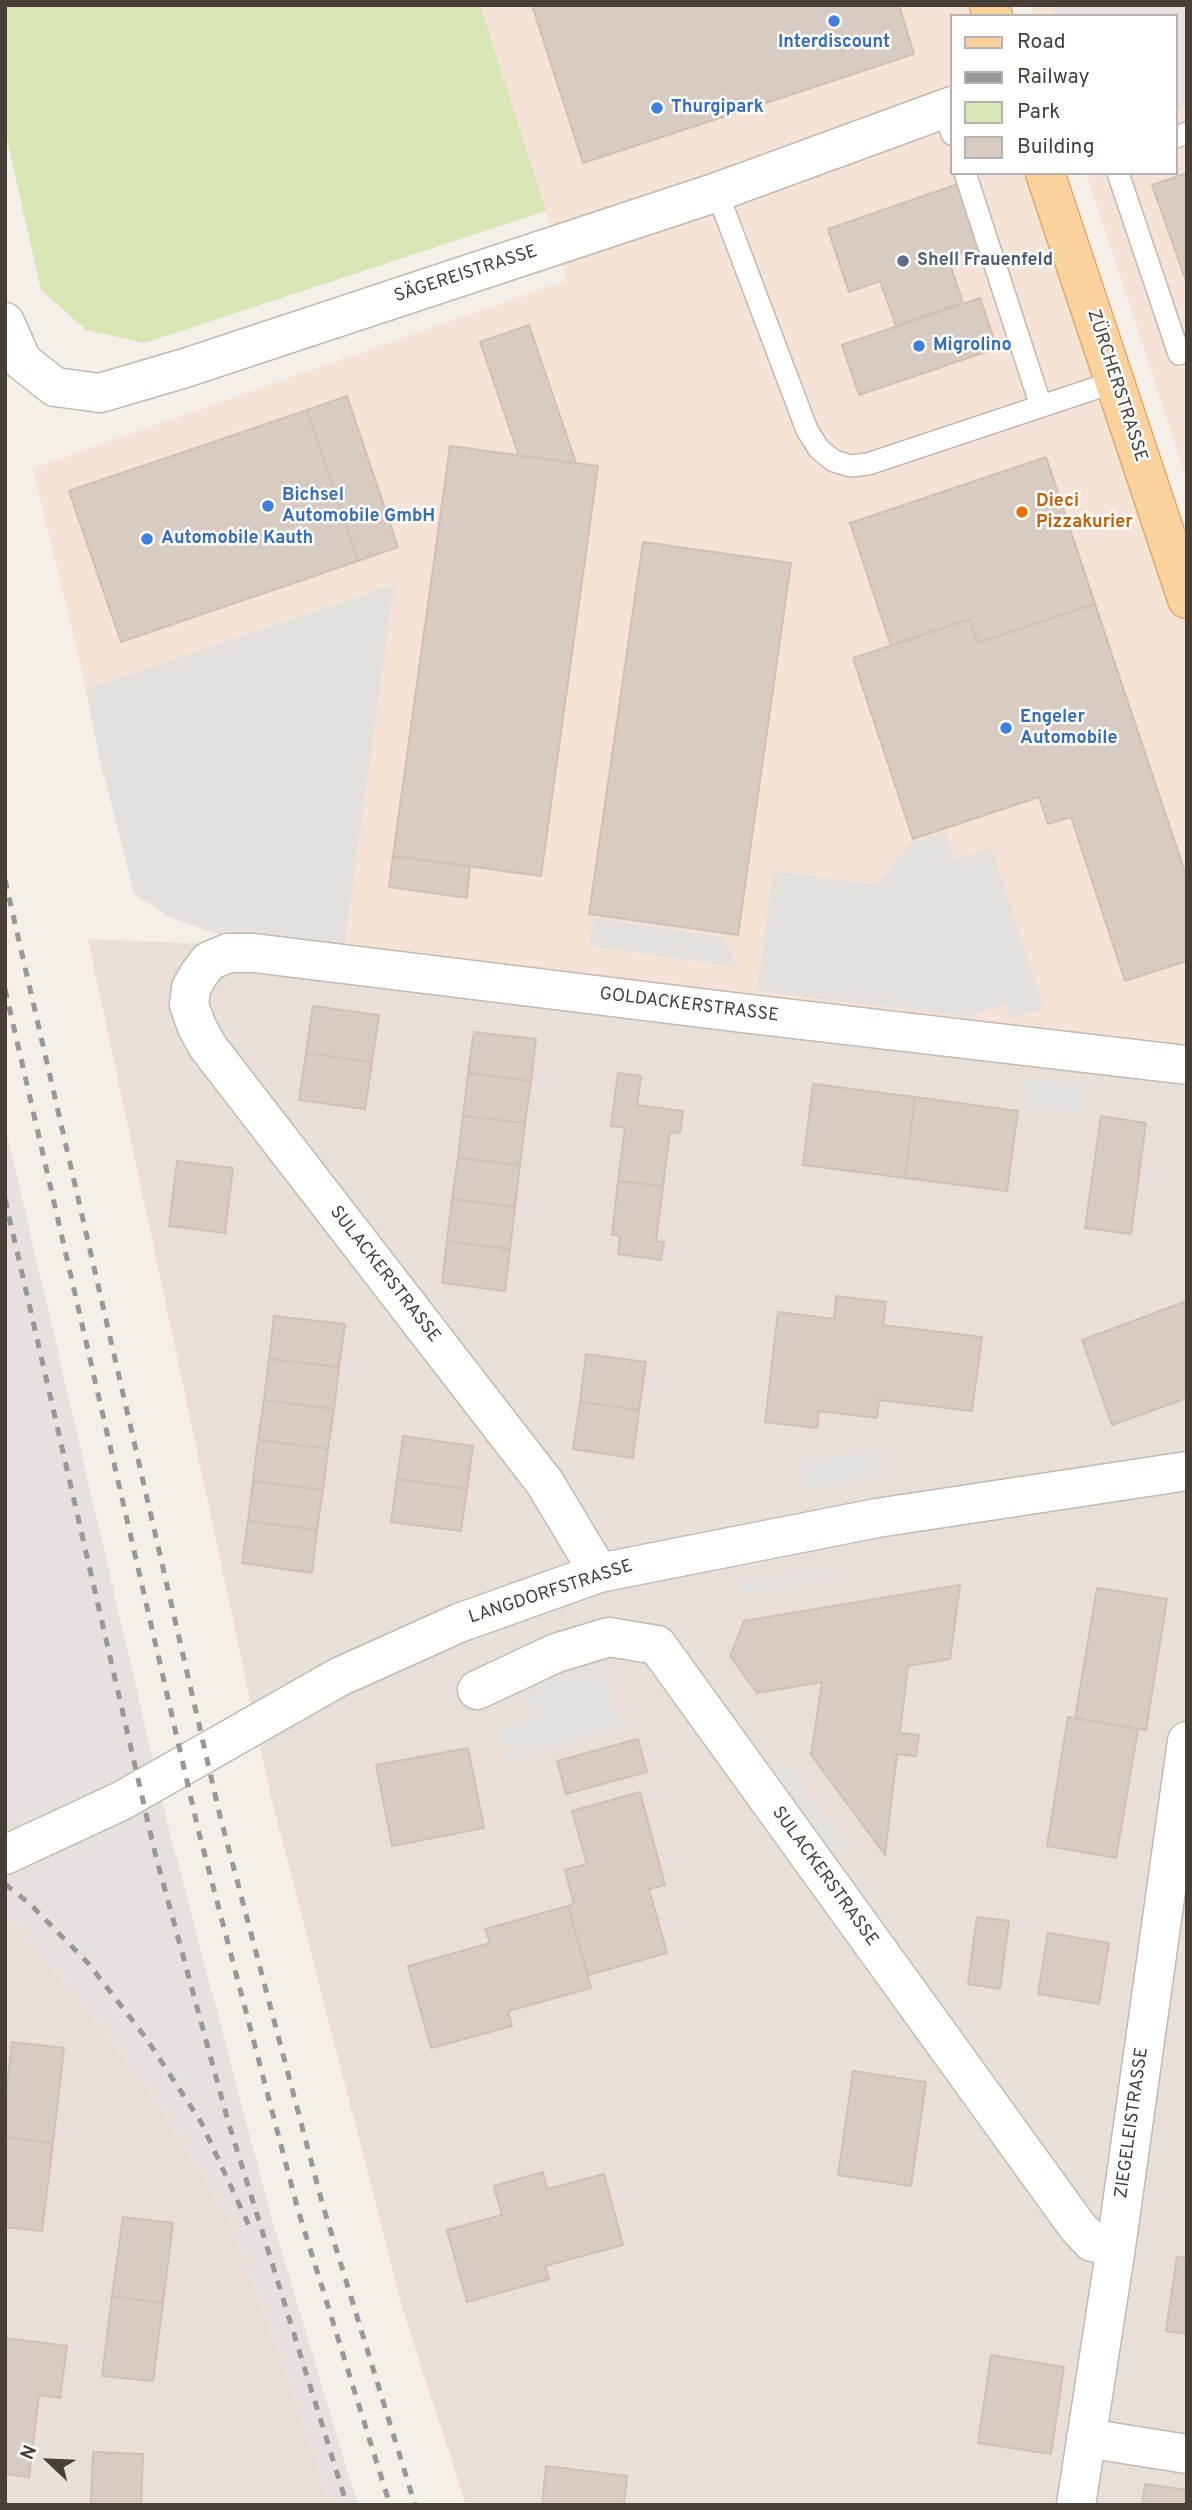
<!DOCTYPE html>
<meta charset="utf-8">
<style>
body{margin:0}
#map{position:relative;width:1192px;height:2510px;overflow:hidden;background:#f4efe9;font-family:Overpass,sans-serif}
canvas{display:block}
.frame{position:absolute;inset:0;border:7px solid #473f38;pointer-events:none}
.legend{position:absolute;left:950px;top:14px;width:228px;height:161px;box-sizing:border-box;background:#fff;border:2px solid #b5b2af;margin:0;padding:9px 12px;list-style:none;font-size:21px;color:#473f38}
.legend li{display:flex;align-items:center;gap:14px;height:35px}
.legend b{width:35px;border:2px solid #b5b2af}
.north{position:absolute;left:14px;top:2426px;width:70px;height:70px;-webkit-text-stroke:5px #fff;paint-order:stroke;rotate:293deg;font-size:19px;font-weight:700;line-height:28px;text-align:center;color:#473f38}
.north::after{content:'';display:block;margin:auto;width:24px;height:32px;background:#473f38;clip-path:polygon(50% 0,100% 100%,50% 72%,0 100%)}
</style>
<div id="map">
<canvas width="1192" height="2510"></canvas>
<div class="frame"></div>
<ul class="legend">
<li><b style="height:9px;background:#f9d29d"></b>Road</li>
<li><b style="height:9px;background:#989898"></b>Railway</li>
<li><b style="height:19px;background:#d7e6b4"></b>Park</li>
<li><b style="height:19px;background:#d8ccc2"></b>Building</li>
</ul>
<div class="north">N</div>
</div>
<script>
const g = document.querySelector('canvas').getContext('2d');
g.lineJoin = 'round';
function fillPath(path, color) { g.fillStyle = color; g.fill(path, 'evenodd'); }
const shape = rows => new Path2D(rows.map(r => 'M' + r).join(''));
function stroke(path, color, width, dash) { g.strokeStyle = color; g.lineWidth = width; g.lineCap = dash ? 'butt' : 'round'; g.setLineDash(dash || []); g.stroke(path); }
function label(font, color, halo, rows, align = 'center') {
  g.font = font + ' Overpass,sans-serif'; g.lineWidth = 5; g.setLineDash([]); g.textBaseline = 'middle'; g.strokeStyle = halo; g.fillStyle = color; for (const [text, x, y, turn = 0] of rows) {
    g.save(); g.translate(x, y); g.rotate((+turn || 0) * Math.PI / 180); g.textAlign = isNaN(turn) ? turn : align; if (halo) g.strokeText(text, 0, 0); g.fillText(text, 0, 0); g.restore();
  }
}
fillPath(shape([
 [88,939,344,950,1187,1066,1187,2505,466,2505,403,2310,270,1793],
 [5,1918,17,1928,79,2000,153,2096,228,2218,279,2352,331,2505,5,2505]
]), '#e8e0d8');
fillPath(shape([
 [480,5,985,5,989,16,952,16,952,173,1043,173,1187,599,1187,1066,344,950,393,584,86,689,33,468,567,280],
 [1031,5,1187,5,1187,481,1086,173,1176,173,1176,16,1034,16]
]), '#f4e3d6');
fillPath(shape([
 [1053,5,1187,5,1187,107,1176,110,1176,16,1057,16],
 [5,1125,171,1837,271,2216,351,2483,359,2505,331,2505,279,2352,228,2218,153,2096,79,2000,17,1928,5,1918]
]), '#e6e1de');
fillPath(shape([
 [5,5,480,5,546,211,144,343,86,330,41,290,5,131]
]), '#d7e6b4');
fillPath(shape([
 [394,584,344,950,223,936,169,917,134,894,98,752,86,689],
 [945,832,956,860,991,846,1044,1008,1010,1019,1004,1004,970,1017,757,991,773,871,876,885,911,842],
 [594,918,724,937,736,967,589,946],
 [1026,1075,1085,1083,1081,1116,1022,1108],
 [878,1448,882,1480,802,1492,797,1460],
 [830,1565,832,1579,740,1596,738,1581],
 [604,1663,622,1728,507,1760,498,1727,530,1718,522,1686],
 [789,1765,843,1840,830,1849,777,1774]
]), '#e3e0de');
const building = shape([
 [532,5,899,5,914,54,583,163,532,5],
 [1187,173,1187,284,1152,185,1187,173],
 [958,184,980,247,948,258,963,303,896,326,880,281,849,292,828,229,958,184],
 [980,298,997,348,859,395,842,345,980,298],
 [529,325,576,463,519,456,480,342,529,325],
 [347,396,398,547,358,561,307,410,347,396],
 [307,410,358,561,121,642,69,491,307,410],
 [450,446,598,466,541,876,393,856,450,446],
 [1046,457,1095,604,978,643,970,619,891,646,850,523,1046,457],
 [643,542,791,563,738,935,589,914,643,542],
 [1095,604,1187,878,1187,961,1125,981,1071,817,1048,824,1039,797,913,839,853,658,970,619,978,643,1095,604],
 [393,856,470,866,467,898,389,887,393,856],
 [313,1006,379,1015,372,1062,306,1053,313,1006],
 [474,1032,536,1039,531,1081,468,1073,474,1032],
 [306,1053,372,1062,365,1109,299,1100,306,1053],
 [468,1073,531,1081,525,1123,463,1116,468,1073],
 [618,1073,641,1076,637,1105,683,1111,680,1133,670,1132,663,1186,618,1181,625,1128,611,1126,618,1073],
 [813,1084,915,1097,905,1178,803,1165,813,1084],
 [915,1097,1018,1111,1007,1191,905,1178,915,1097],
 [463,1116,525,1123,520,1165,458,1158,463,1116],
 [1101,1116,1146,1123,1131,1234,1085,1228,1101,1116],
 [458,1158,520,1165,515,1207,452,1199,458,1158],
 [177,1161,233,1168,225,1233,169,1226,177,1161],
 [618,1181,663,1186,656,1241,664,1242,661,1260,618,1254,620,1236,612,1235,618,1181],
 [452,1199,515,1207,510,1249,447,1241,452,1199],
 [447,1241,510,1249,505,1291,442,1283,447,1241],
 [836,1296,886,1302,883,1325,982,1337,972,1411,879,1400,877,1418,819,1411,817,1428,765,1422,778,1312,834,1319,836,1296],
 [1187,1301,1187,1398,1112,1425,1082,1340,1187,1301],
 [274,1316,345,1324,339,1367,269,1359,274,1316],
 [586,1354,646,1362,639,1410,580,1402,586,1354],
 [269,1359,339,1367,334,1409,264,1400,269,1359],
 [264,1400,334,1409,328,1449,258,1440,264,1400],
 [580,1402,639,1410,633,1458,573,1449,580,1402],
 [403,1436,473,1446,467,1489,397,1479,403,1436],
 [258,1440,328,1449,323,1490,253,1481,258,1440],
 [397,1479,467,1489,461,1531,391,1522,397,1479],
 [253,1481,323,1490,317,1530,248,1521,253,1481],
 [248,1521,317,1530,312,1573,242,1563,248,1521],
 [960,1585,950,1659,908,1666,900,1733,919,1735,916,1756,897,1754,885,1855,811,1755,822,1682,757,1693,730,1656,744,1621,960,1585],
 [1097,1588,1167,1599,1146,1730,1075,1718,1097,1588],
 [1068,1717,1138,1729,1116,1858,1047,1846,1068,1717],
 [638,1739,647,1772,566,1794,557,1761,638,1739],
 [468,1748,484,1828,392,1846,376,1765,468,1748],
 [640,1792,665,1885,649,1889,667,1953,588,1975,568,1906,574,1904,565,1870,587,1864,572,1811,640,1792],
 [568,1906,591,1988,508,2011,512,2026,431,2048,408,1966,490,1943,485,1929,568,1906],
 [977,1917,1009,1921,1000,1989,968,1984,977,1917],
 [1048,1933,1109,1943,1099,2004,1038,1994,1048,1933],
 [12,2042,64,2048,53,2143,5,2137,5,2103,12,2042],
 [853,2071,926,2082,911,2186,838,2175,853,2071],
 [5,2137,53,2143,42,2231,5,2227,5,2137],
 [543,2172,547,2189,604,2174,623,2245,545,2266,549,2279,467,2302,447,2230,502,2215,494,2186,543,2172],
 [123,2217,173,2223,163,2303,112,2296,123,2217],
 [1177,2257,1187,2258,1187,2334,1166,2331,1177,2257],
 [112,2296,163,2303,153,2381,102,2376,112,2296],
 [5,2338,67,2346,60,2398,39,2395,29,2477,5,2474,5,2338],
 [991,2355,1064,2367,1051,2454,978,2443,991,2355],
 [93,2452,143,2454,141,2505,91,2505,93,2452],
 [546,2466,627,2476,624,2505,542,2505,546,2466],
 [1145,2484,1187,2490,1187,2505,1142,2505,1145,2484]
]);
fillPath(building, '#d8ccc2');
stroke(building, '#cfc0b3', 2);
const service = shape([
 [944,109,952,134],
 [1176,137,1187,133],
 [965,173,1041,406],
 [1118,173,1179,354,1187,351],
 [717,192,807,430,819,449,834,461,851,466,868,464,1114,382]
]);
const minor = shape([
 [5,322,22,361,55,387,100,393,185,368,717,192,952,106],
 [599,1573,545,1483,208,1047,197,1027,189,1005,191,988,199,974,209,961,228,953,254,953,742,1013,1187,1065],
 [477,1690,556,1653,609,1637,657,1645,1077,2226,1092,2242,1116,2247],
 [1086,2438,1187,2454],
 [1076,2505,1116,2247,1187,1741]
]);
const tertiary = shape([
 [5,1855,121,1801,339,1677,459,1623,599,1573,877,1518,1187,1471]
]);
const primary = shape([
 [989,5,993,16],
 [1045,173,1187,599]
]);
stroke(service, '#c2b9af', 24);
stroke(minor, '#c2b9af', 41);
stroke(tertiary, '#c2b9af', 41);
stroke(primary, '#deac6d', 41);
stroke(service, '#fff', 21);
stroke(minor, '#fff', 38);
stroke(tertiary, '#fff', 38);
stroke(primary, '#f9d29d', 38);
stroke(shape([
 [5,880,220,1816,323,2206,415,2505],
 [5,989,198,1829,298,2210,390,2505],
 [5,1199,155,1853,228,2121,347,2505],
 [5,1884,30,1904,88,1963,146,2038,201,2122,252,2232]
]), '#989898', 5, [9, 9]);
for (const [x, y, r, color] of [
 [834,21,7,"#3f7fe0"],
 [657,108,7,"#3f7fe0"],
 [903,261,7,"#5c6f8a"],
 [919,346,7,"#3f7fe0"],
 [268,506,7,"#3f7fe0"],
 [1022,512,7,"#e8710a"],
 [147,539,7,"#3f7fe0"],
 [1006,728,7,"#3f7fe0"]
]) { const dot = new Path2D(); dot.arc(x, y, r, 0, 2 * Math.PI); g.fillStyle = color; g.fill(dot); stroke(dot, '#fff', 2.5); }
label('bold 18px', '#366cbe', '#fff', [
 ["Interdiscount",834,43,"center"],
 ["Thurgipark",671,108],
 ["Migrolino",933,346],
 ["Bichsel",282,496],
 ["Automobile GmbH",282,517],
 ["Automobile Kauth",161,539],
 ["Engeler",1020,718],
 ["Automobile",1020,739]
], 'left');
label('bold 18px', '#4e5e75', '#fff', [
 ["Shell Frauenfeld",917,261]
], 'left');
label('18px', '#473f38', '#fff', [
 ["SÄGEREISTRASSE",466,275,-18],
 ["ZÜRCHERSTRASSE",1116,386,72],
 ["GOLDACKERSTRASSE",689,1006,7],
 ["SULACKERSTRASSE",384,1275,52],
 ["LANGDORFSTRASSE",551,1593,-18],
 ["SULACKERSTRASSE",824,1877,54],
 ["ZIEGELEISTRASSE",1133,2123,-82]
]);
label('bold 18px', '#c56008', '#fff', [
 ["Dieci",1036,502],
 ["Pizzakurier",1036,523]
], 'left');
</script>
